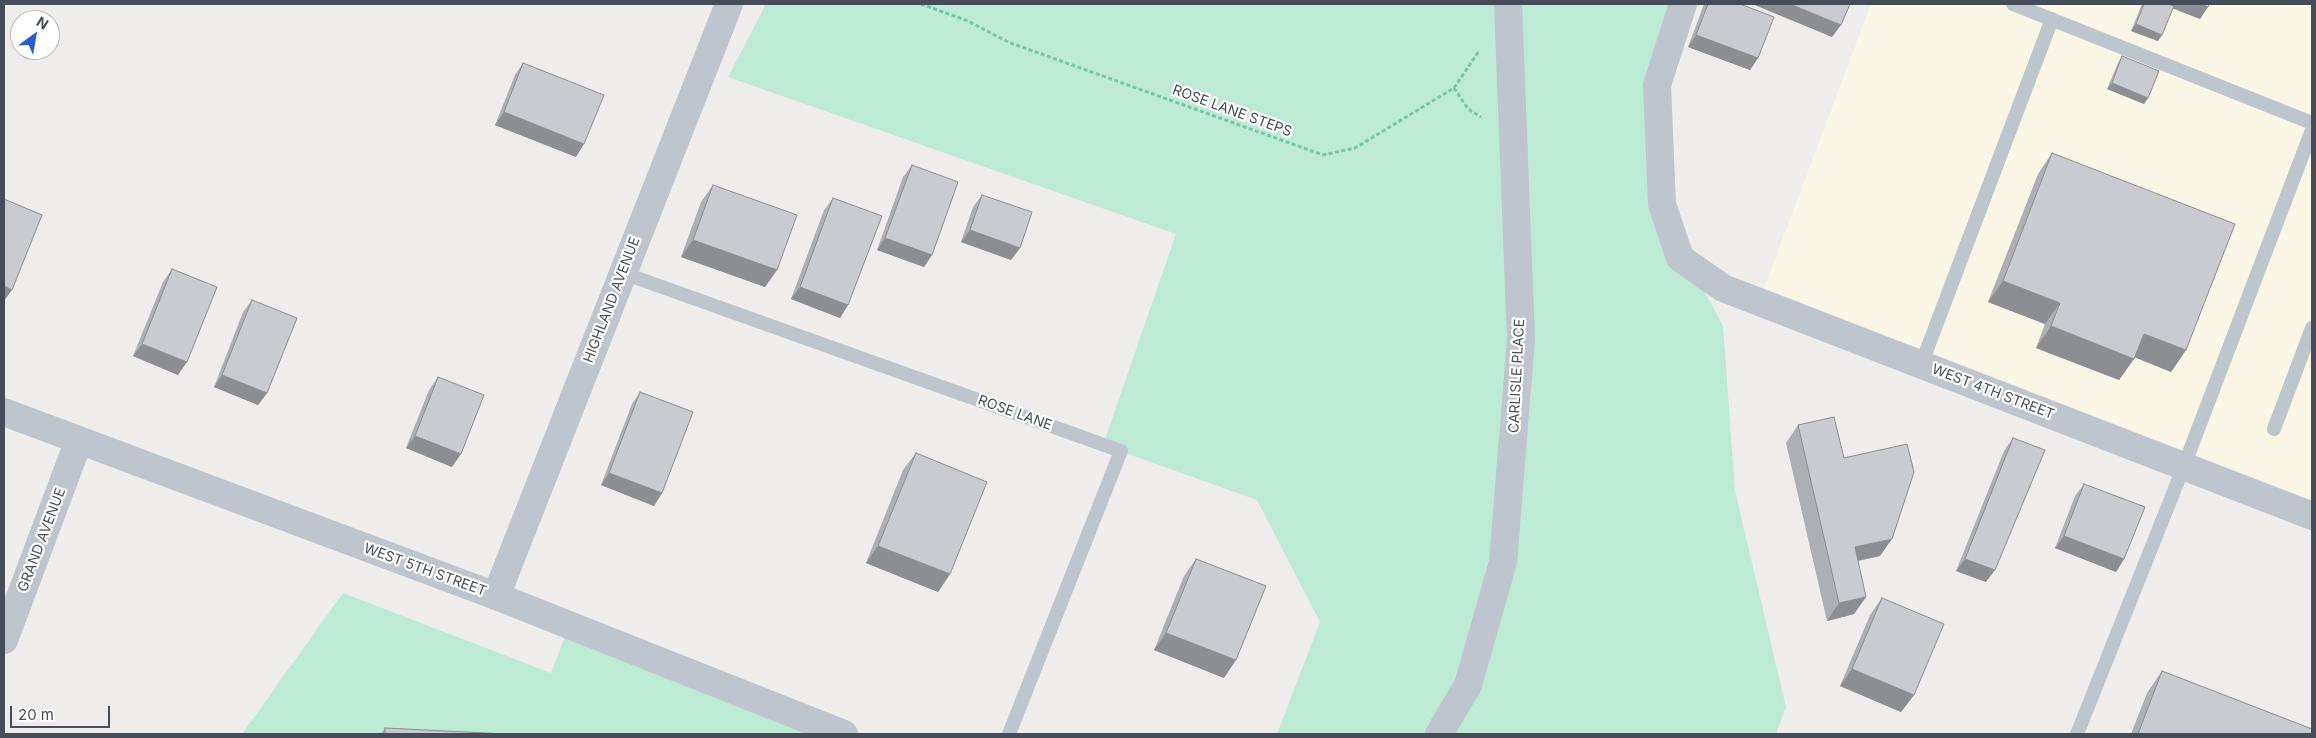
<!DOCTYPE html>
<style>
body{margin:0}
#map{position:relative;width:2316px;height:738px;overflow:hidden;background:#efecec;font-family:Inter,sans-serif}
canvas{display:block}
.frame{position:absolute;inset:0;border:5px solid #464d58;pointer-events:none}
.north{position:absolute;left:10px;top:10px;width:50px;height:50px;box-sizing:border-box;background:#fff;border:1px solid #b5b8bc;border-radius:50%;rotate:32deg;font-size:14px;font-weight:700;line-height:20px;text-align:center;color:#464d58}
.north::after{content:'';display:block;margin:auto;width:18px;height:22px;background:#275cce;clip-path:polygon(50% 0,100% 100%,50% 72%,0 100%)}
.scale{position:absolute;left:10px;top:706px;width:100px;height:22px;box-sizing:border-box;border:2px solid #464d58;border-top:0;padding-left:6px;font-size:15px;line-height:18px;white-space:nowrap;color:#464d58;-webkit-text-stroke:4px #fff;paint-order:stroke}
</style>
<div id="map">
<canvas width="2316" height="738"></canvas>
<div class="frame"></div>
<div class="north">N</div>
<div class="scale">20 m</div>
</div>
<script>
const g = document.querySelector('canvas').getContext('2d');
g.lineJoin = 'round';
function fillPath(path, color) { g.fillStyle = color; g.fill(path, 'evenodd'); }
const shape = rows => new Path2D(rows.map(r => 'M' + r).join(''));
function stroke(path, color, width, dash) { g.strokeStyle = color; g.lineWidth = width; g.lineCap = dash ? 'butt' : 'round'; g.setLineDash(dash || []); g.stroke(path); }
function label(font, color, halo, rows, align = 'center') {
  g.font = font + ' Inter,sans-serif'; g.lineWidth = 4.5; g.setLineDash([]); g.textBaseline = 'middle'; g.strokeStyle = halo; g.fillStyle = color; for (const [text, x, y, turn = 0] of rows) {
    g.save(); g.translate(x, y); g.rotate((+turn || 0) * Math.PI / 180); g.textAlign = isNaN(turn) ? turn : align; if (halo) g.strokeText(text, 0, 0); g.fillText(text, 0, 0); g.restore();
  }
}
fillPath(shape([
 [1871,4,2312,4,2312,500,1764,288]
]), '#faf6e5');
fillPath(shape([
 [766,4,1683,4,1657,85,1669,224,1723,326,1735,491,1786,707,1776,734,1277,734,1320,622,1257,500,1103,445,1176,234,728,77],
 [343,593,551,673,569,626,844,734,242,734]
]), '#bdead4');
stroke(shape([
 [921,4,968,21,1008,42,1323,155,1355,148,1454,88,1479,51],
 [1454,88,1468,109,1481,117]
]), '#78c5a8', 3, [4, 2.5]);
stroke(shape([
 [2013,4,2312,123],
 [623,273,1121,451,1009,734],
 [1921,365,2052,19],
 [2274,429,2312,328],
 [2077,734,2184,466,2312,130]
]), '#bec5cd', 14);
stroke(shape([
 [1683,4,1657,85,1662,204,1680,258,1723,288,2312,516],
 [496,596,729,4],
 [4,640,79,440],
 [1439,734,1468,685,1503,562,1521,339,1508,4]
]), '#bec5cd', 28);
stroke(shape([
 [4,412,496,596,844,734]
]), '#bec5cd', 28);
fillPath(shape([
 [1704,4,1740,4,1758,58,1750,70,1688,47],
 [2142,4,2168,4,2170,5,2170,4,2209,4,2200,19,2173,8,2158,41,2131,31],
 [2122,56,2148,98,2144,104,2107,89,2118,63],
 [523,63,576,157,495,125,515,75],
 [2052,153,2186,350,2171,372,2135,357,2119,380,2036,348,2045,324,1988,302,2038,174],
 [912,165,932,255,924,267,877,250,903,177],
 [713,185,777,270,765,287,681,257,701,202],
 [982,195,1020,248,1011,260,961,242,973,207],
 [833,198,848,305,840,318,791,299,824,210],
 [172,269,178,375,133,356,163,282],
 [252,300,267,393,258,405,214,387,243,312],
 [438,377,452,467,406,448,429,390],
 [640,392,662,493,654,506,601,485,632,404],
 [1798,425,1880,556,1858,561,1866,597,1854,614,1827,621,1786,443],
 [2013,438,1986,582,1956,571,2004,451],
 [916,453,950,574,938,592,866,563,903,470],
 [2084,484,2124,559,2116,572,2055,548,2075,496],
 [1196,559,1224,678,1154,650,1184,576],
 [1882,598,1914,695,1901,712,1840,686,1870,615],
 [2162,671,2312,734,2131,734,2147,693],
 [385,728,506,734,381,734]
]), '#aeafb4');
fillPath(shape([
 [1752,4,1790,4,1841,25,1832,37],
 [2171,4,2201,4,2208,7,2200,19,2169,7],
 [2136,24,2162,35,2158,41,2131,31],
 [1696,35,1758,58,1750,70,1688,47],
 [2112,83,2148,98,2144,104,2107,89],
 [504,112,584,144,576,157,495,125],
 [970,230,1020,248,1011,260,961,242],
 [885,238,932,255,924,267,877,250],
 [693,240,777,270,765,287,681,257],
 [2003,281,2060,303,2045,324,1988,302],
 [4,286,12,290,4,301],
 [800,287,848,305,840,318,791,299],
 [2051,326,2134,359,2119,380,2036,348],
 [2144,334,2186,350,2171,372,2129,355],
 [142,344,187,362,178,375,133,356],
 [222,375,267,393,258,405,214,387],
 [415,436,461,454,452,467,406,448],
 [609,473,662,493,654,506,601,485],
 [2064,536,2124,559,2116,572,2055,548],
 [1892,539,1880,556,1842,564,1855,547],
 [878,546,950,574,938,592,866,563],
 [1965,559,1995,570,1986,582,1956,571],
 [1866,597,1854,614,1827,621,1839,603],
 [1166,633,1236,660,1224,678,1154,650],
 [1852,669,1914,695,1901,712,1840,686]
]), '#8d8e92');
const building = shape([
 [1708,4,1740,4,1774,17,1758,58,1696,35,1708,4],
 [1790,4,1850,4,1841,25,1790,4],
 [2144,4,2168,4,2174,6,2162,35,2136,24,2144,4],
 [2201,4,2209,4,2208,7,2201,4],
 [2122,56,2159,71,2148,98,2112,83,2122,56],
 [523,63,604,95,584,144,504,112,523,63],
 [2052,153,2235,224,2186,350,2144,334,2134,359,2051,326,2060,303,2003,281,2052,153],
 [912,165,958,182,932,255,885,238,912,165],
 [713,185,797,215,777,270,693,240,713,185],
 [982,195,1032,212,1020,248,970,230,982,195],
 [833,198,882,216,848,305,800,287,833,198],
 [4,199,42,215,12,290,4,286,4,199],
 [172,269,217,287,187,362,142,344,172,269],
 [252,300,297,318,267,393,222,375,252,300],
 [438,377,484,395,461,454,415,436,438,377],
 [640,392,693,412,662,493,609,473,640,392],
 [1834,417,1844,458,1907,444,1914,472,1892,539,1855,547,1866,597,1839,603,1798,425,1834,417],
 [2013,438,2045,450,1995,570,1965,559,2013,438],
 [916,453,987,482,950,574,878,546,916,453],
 [2084,484,2145,507,2124,559,2064,536,2084,484],
 [1196,559,1266,586,1236,660,1166,633,1196,559],
 [1882,598,1944,624,1914,695,1852,669,1882,598],
 [2162,671,2312,729,2312,734,2138,734,2162,671],
 [385,728,506,734,385,734,385,728]
]);
fillPath(building, '#cacbd1');
stroke(building, '#8d8e92', 1);
label('14px', '#464d58', '#fff', [
 ["ROSE LANE STEPS",1232,111,20],
 ["HIGHLAND AVENUE",612,300,-69],
 ["CARLISLE PLACE",1517,376,-87],
 ["WEST 4TH STREET",1993,392,21],
 ["ROSE LANE",1015,413,20],
 ["GRAND AVENUE",42,540,-69],
 ["WEST 5TH STREET",425,570,20]
]);
</script>
